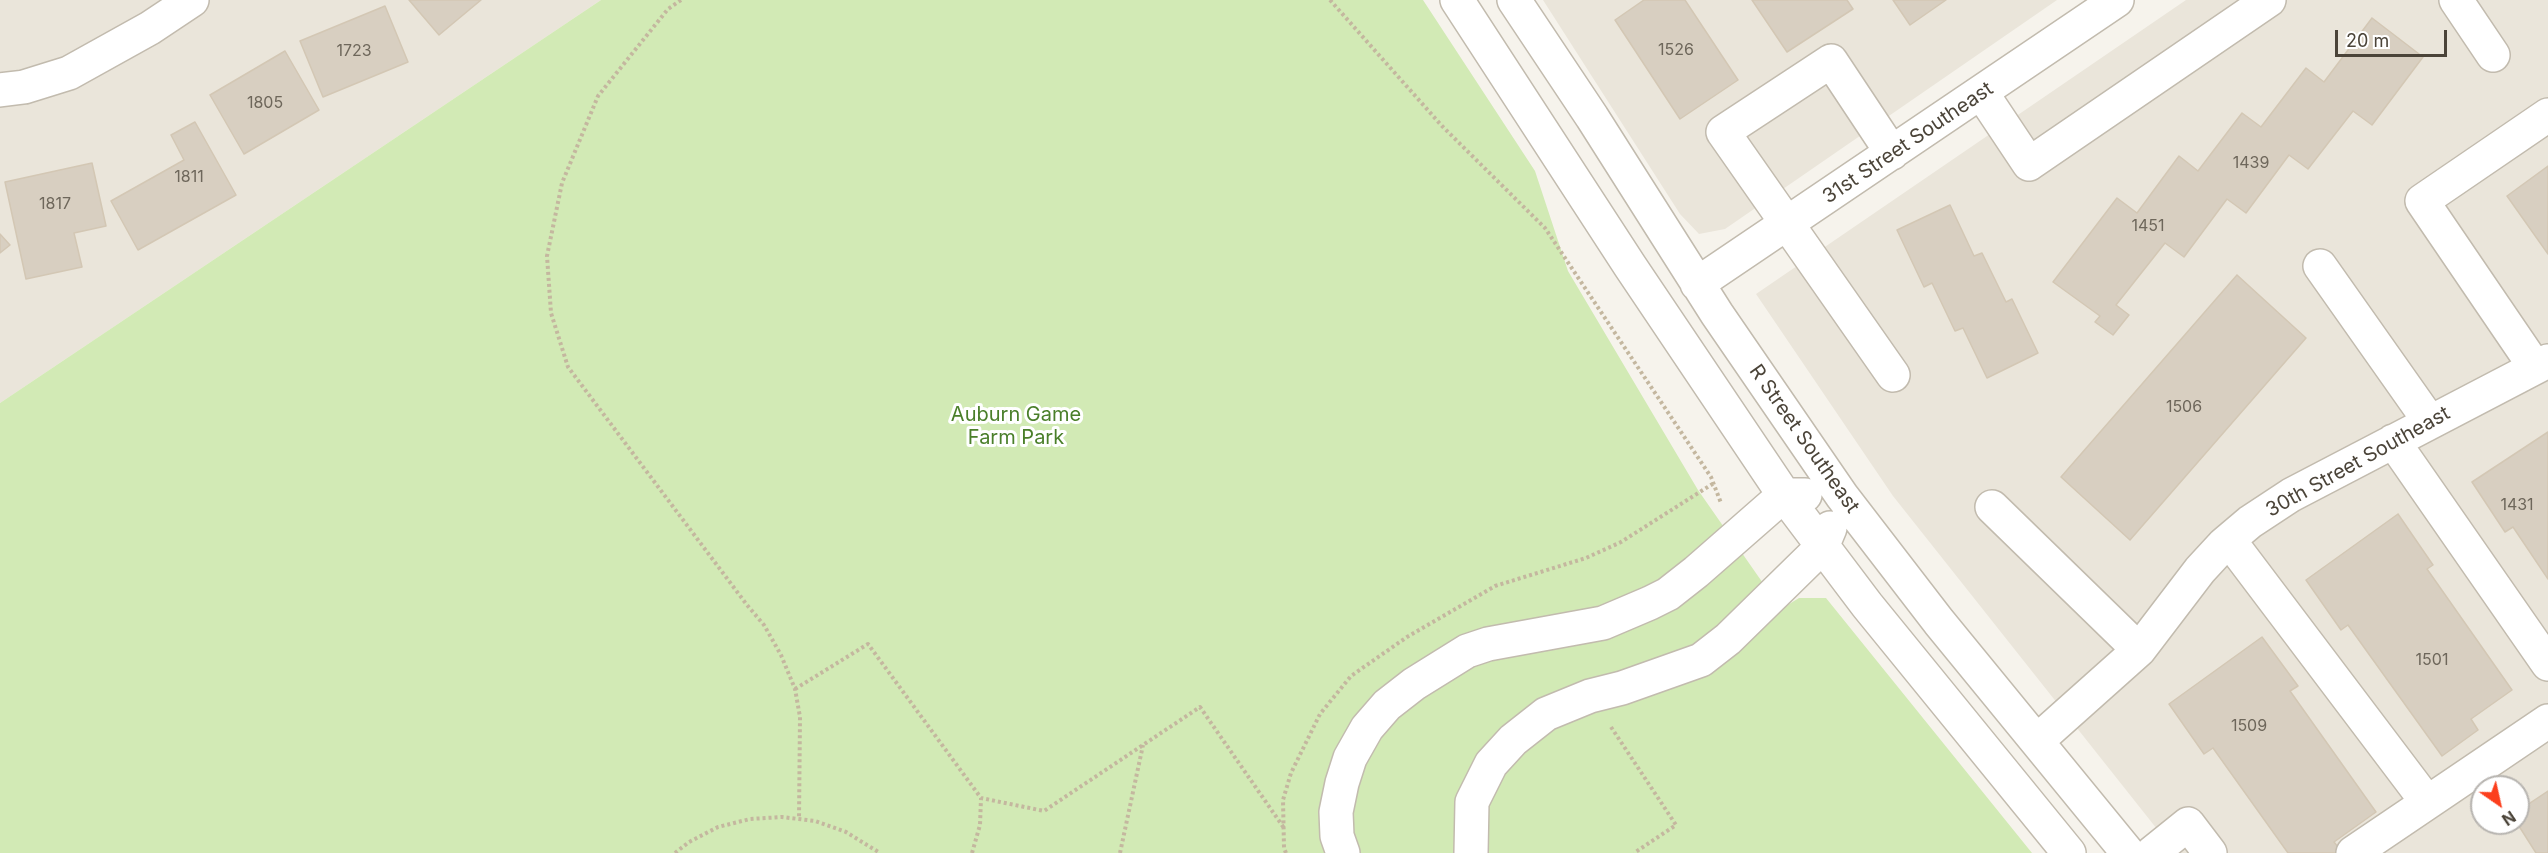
<!DOCTYPE html>
<style>
body{margin:0}
#map{position:relative;width:2548px;height:853px;overflow:hidden;background:#f6f3ec;font-family:Inter,sans-serif}
canvas{display:block}
.north{position:absolute;left:2470px;top:775px;width:60px;height:60px;box-sizing:border-box;background:#fff;border:2px solid #b7b4b0;border-radius:50%;rotate:146deg;font-size:16px;font-weight:700;line-height:24px;text-align:center;color:#4b4439}
.north::after{content:'';display:block;margin:auto;width:21px;height:27px;background:#fc3f1d;clip-path:polygon(50% 0,100% 100%,50% 72%,0 100%)}
.scale{position:absolute;left:2335px;top:30px;width:112px;height:27px;box-sizing:border-box;border:3px solid #4b4439;border-top:0;padding-left:8px;font-size:18px;line-height:21px;white-space:nowrap;color:#4b4439;-webkit-text-stroke:4px #fff;paint-order:stroke}
</style>
<div id="map">
<canvas width="2548" height="853"></canvas>
<div class="north">N</div>
<div class="scale">20 m</div>
</div>
<script>
const g = document.querySelector('canvas').getContext('2d');
g.lineJoin = 'round';
function fillPath(path, color) { g.fillStyle = color; g.fill(path, 'evenodd'); }
const shape = rows => new Path2D(rows.map(r => 'M' + r).join(''));
function stroke(path, color, width, dash) { g.strokeStyle = color; g.lineWidth = width; g.lineCap = dash ? 'butt' : 'round'; g.setLineDash(dash || []); g.stroke(path); }
function label(font, color, halo, rows, align = 'center') {
  g.font = font + ' Inter,sans-serif'; g.lineWidth = 6; g.setLineDash([]); g.textBaseline = 'middle'; g.strokeStyle = halo; g.fillStyle = color; for (const [text, x, y, turn = 0] of rows) {
    g.save(); g.translate(x, y); g.rotate((+turn || 0) * Math.PI / 180); g.textAlign = isNaN(turn) ? turn : align; if (halo) g.strokeText(text, 0, 0); g.fillText(text, 0, 0); g.restore();
  }
}
fillPath(shape([
 [0,0,601,0,0,403],
 [1543,0,2057,0,1725,229,1699,234,1680,214],
 [2186,0,2548,0,2548,853,2176,853,1893,496,1756,294],
 [2482,787,2518,787,2518,823,2482,823]
]), '#eae5da');
fillPath(shape([
 [601,0,1423,0,1535,171,1568,271,1698,490,1781,609,1799,598,1826,598,2032,853,0,853,0,403]
]), '#d2eab5');
const building = shape([
 [409,0,481,0,439,35,409,0],
 [1644,0,1685,0,1738,80,1680,119,1615,20,1644,0],
 [1752,0,1847,0,1853,9,1787,52,1752,0],
 [1893,0,1946,0,1910,25,1893,0],
 [385,6,408,62,323,97,300,41,385,6],
 [2372,18,2423,57,2372,125,2353,111,2308,169,2289,155,2246,213,2227,199,2184,257,2165,243,2116,305,2129,315,2113,335,2095,322,2100,316,2053,282,2117,198,2137,213,2179,156,2198,171,2242,113,2261,127,2306,68,2324,82,2372,18],
 [285,51,319,110,244,154,210,95,285,51],
 [195,122,236,195,138,250,111,201,184,160,171,135,195,122],
 [92,163,106,226,74,233,82,267,26,279,5,182,92,163],
 [2548,166,2548,254,2507,196,2548,166],
 [1950,205,1974,256,1982,253,2006,302,2012,299,2038,353,1987,378,1963,328,1955,331,1932,283,1924,287,1897,230,1950,205],
 [0,234,10,245,0,253,0,234],
 [2237,275,2306,338,2130,540,2061,477,2237,275],
 [2548,432,2548,579,2513,527,2505,532,2472,482,2548,432],
 [2398,514,2433,565,2427,569,2512,690,2471,719,2478,730,2442,756,2348,625,2341,630,2306,580,2398,514],
 [2262,637,2298,686,2290,691,2376,812,2334,842,2342,852,2340,853,2288,853,2213,748,2204,754,2169,704,2262,637],
 [2548,791,2548,853,2536,853,2517,823,2518,811,2548,791]
]);
fillPath(building, '#d8cfc1');
stroke(building, '#d3c7b4', 1.5);
const minor = shape([
 [1457,0,1630,266,1784,495,1867,605,2069,853],
 [1514,0,1592,117,1717,314,1842,496,1939,622,2128,853],
 [2456,0,2493,55],
 [0,90,24,87,69,73,150,28,192,0],
 [1981,92,2029,164,2269,0],
 [1892,153,1831,61,1723,132,1893,375],
 [2320,266,2430,422],
 [1697,284,2117,0],
 [2535,367,2422,201,2548,115],
 [2393,441,2548,664],
 [1992,507,2139,650],
 [2229,540,2427,802],
 [2037,741,2139,650,2200,570,2224,544,2250,522,2291,495,2548,361],
 [1343,853,1337,836,1336,812,1342,783,1350,758,1367,728,1387,705,1414,684,1467,651,1488,644,1603,623,1650,603,1668,594,1696,572,1784,495,1805,495],
 [1471,853,1472,802,1491,764,1513,740,1546,714,1590,696,1622,688,1701,660,1728,639,1822,547,1830,528],
 [2152,853,2188,824,2210,853],
 [2353,853,2548,721]
]);
stroke(minor, '#c2bbae', 36);
stroke(shape([
 [681,0,668,9,598,96,562,183,547,256,551,313,568,367,747,605,764,625,781,655,795,689,800,717,799,819],
 [1330,0,1442,126,1545,228,1711,477,1721,503],
 [795,689,868,644,981,798,1044,811,1200,707,1284,828],
 [1611,727,1676,825,1634,853],
 [675,853,689,842,718,827,750,819,782,817,815,821,846,832,880,853],
 [972,853,980,825,981,798],
 [1120,853,1143,745],
 [1286,853,1284,848,1283,800,1291,773,1320,714,1351,676,1407,637,1495,586,1586,558,1621,542,1714,483]
]), '#c4b79f', 4, [3, 3]);
stroke(minor, '#fff', 33);
label('16px', '#6e675b', null, [
 ["1526",1676,50],
 ["1723",354,51],
 ["1805",265,103],
 ["1439",2251,163],
 ["1811",189,177],
 ["1817",55,204],
 ["1451",2148,226],
 ["1506",2184,407],
 ["1431",2517,505],
 ["1501",2432,660],
 ["1509",2249,726]
]);
label('20px', '#4b4439', '#fff', [
 ["31st Street Southeast",1908,143,-34],
 ["R Street Southeast",1804,439,55],
 ["30th Street Southeast",2358,462,-29]
]);
label('20px', '#4a7f2a', '#fff', [
 ["Auburn Game",1016,415],
 ["Farm Park",1016,438]
]);
</script>
